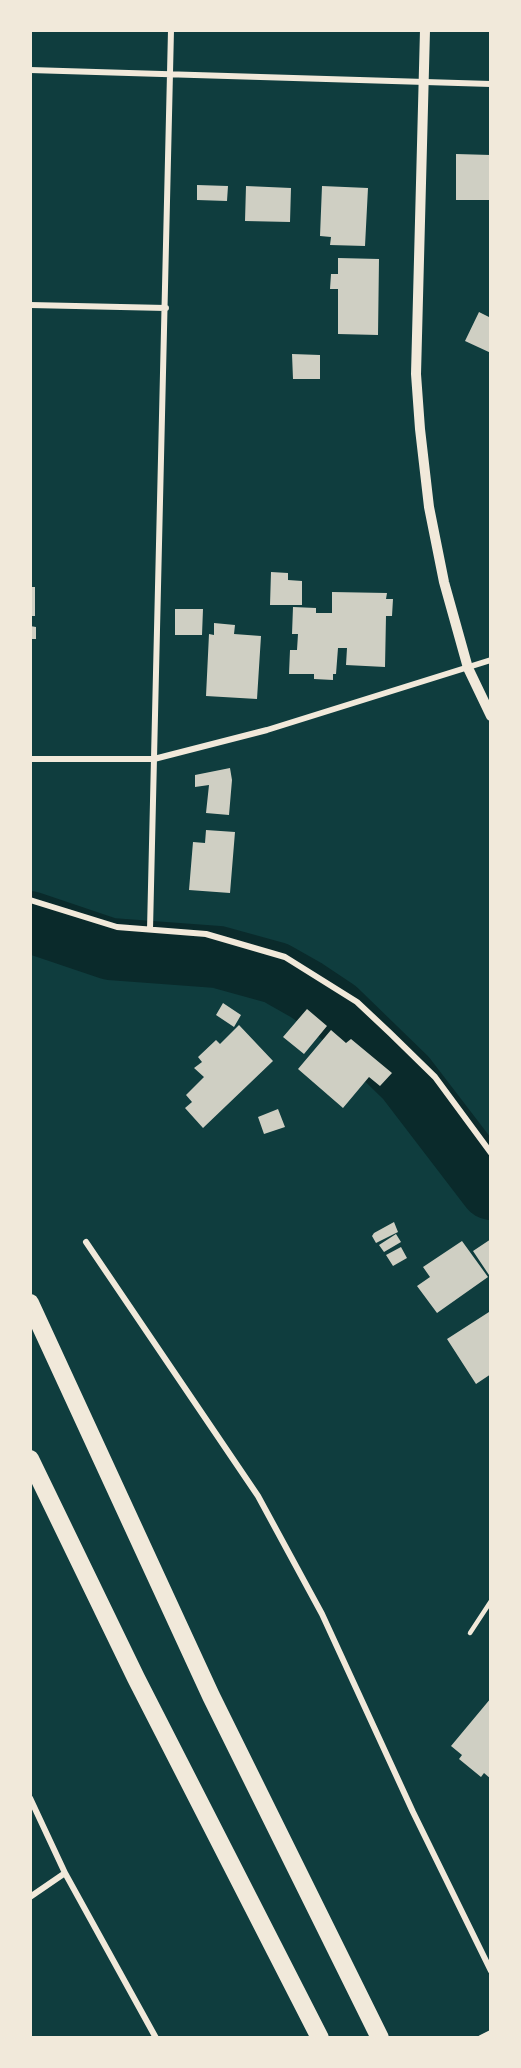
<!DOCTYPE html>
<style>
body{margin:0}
#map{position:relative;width:521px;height:2068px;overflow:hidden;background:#0f3d3e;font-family:"Nunito Sans",sans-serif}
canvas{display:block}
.frame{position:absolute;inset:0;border:32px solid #f1e9da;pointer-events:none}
</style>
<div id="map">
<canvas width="521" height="2068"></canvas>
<div class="frame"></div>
</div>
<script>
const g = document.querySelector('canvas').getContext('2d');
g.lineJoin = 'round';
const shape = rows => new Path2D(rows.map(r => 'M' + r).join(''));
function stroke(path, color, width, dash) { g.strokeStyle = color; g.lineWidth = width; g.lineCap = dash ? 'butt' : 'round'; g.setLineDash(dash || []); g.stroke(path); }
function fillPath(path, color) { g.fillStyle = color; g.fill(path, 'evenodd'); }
stroke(shape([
 [30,922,110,949,218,957,276,973,306,990,336,1010,406,1078,491,1189]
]), '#0a2a2b', 62);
fillPath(shape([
 [456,154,491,155,491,200,456,200],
 [197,185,228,186,227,201,197,200],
 [246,186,291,188,290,222,245,221],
 [322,186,368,188,365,246,330,245,331,237,320,236],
 [338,258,379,259,378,335,338,334,338,289,330,289,331,274,338,274],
 [479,312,491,318,491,353,465,341],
 [292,354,320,355,320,379,293,379],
 [271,572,288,573,288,580,302,581,302,605,270,605],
 [30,587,35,587,35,616,30,616],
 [332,592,387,593,386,599,393,599,392,616,386,616,385,667,346,665,347,648,338,648,336,674,333,674,333,680,314,679,314,674,289,674,290,650,297,650,298,634,292,634,293,607,316,608,316,613,332,613],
 [175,609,203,609,202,635,175,635],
 [214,623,235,625,234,634,261,636,257,699,206,696,209,634,214,635],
 [30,626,36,627,36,639,30,639],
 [230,768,232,780,229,815,206,813,209,785,195,787,195,775],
 [206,830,235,832,230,893,189,890,193,842,205,843],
 [223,1003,241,1015,234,1027,216,1015],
 [307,1009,327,1026,304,1054,283,1037],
 [239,1025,273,1061,203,1128,185,1108,192,1102,186,1095,204,1077,194,1068,202,1062,198,1057,216,1040,220,1044],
 [331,1030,346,1043,351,1039,392,1073,380,1086,369,1077,343,1108,298,1069],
 [278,1109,285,1127,264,1134,258,1117],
 [394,1222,398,1232,376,1243,372,1236,374,1233],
 [396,1234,401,1242,384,1252,379,1245],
 [491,1239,491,1274,489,1275,473,1251],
 [462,1241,488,1277,437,1313,417,1286,430,1277,423,1267],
 [401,1247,407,1258,393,1266,386,1255],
 [489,1312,491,1374,476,1384,447,1339],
 [491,1698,491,1779,484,1773,481,1777,459,1759,462,1755,451,1746]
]), '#cfcfc3');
stroke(shape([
 [470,1633,491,1601]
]), '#f1e9da', 4.5);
stroke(shape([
 [30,70,491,84],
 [30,305,166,308],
 [30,759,154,759,267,730,491,660],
 [30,900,117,927,206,934,285,957,357,1002,390,1033,435,1077,491,1153],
 [150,929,171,30],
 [86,1242,258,1496,322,1614,413,1812,491,1971],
 [30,1798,65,1873],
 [30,1897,65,1873,156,2038],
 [481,2038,491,2033]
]), '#f1e9da', 6);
stroke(shape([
 [425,30,416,374,420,429,429,507,444,582,468,668,491,716]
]), '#f1e9da', 10);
stroke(shape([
 [30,1303,211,1696,380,2038],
 [30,1459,136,1678,320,2038]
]), '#f1e9da', 18);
</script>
